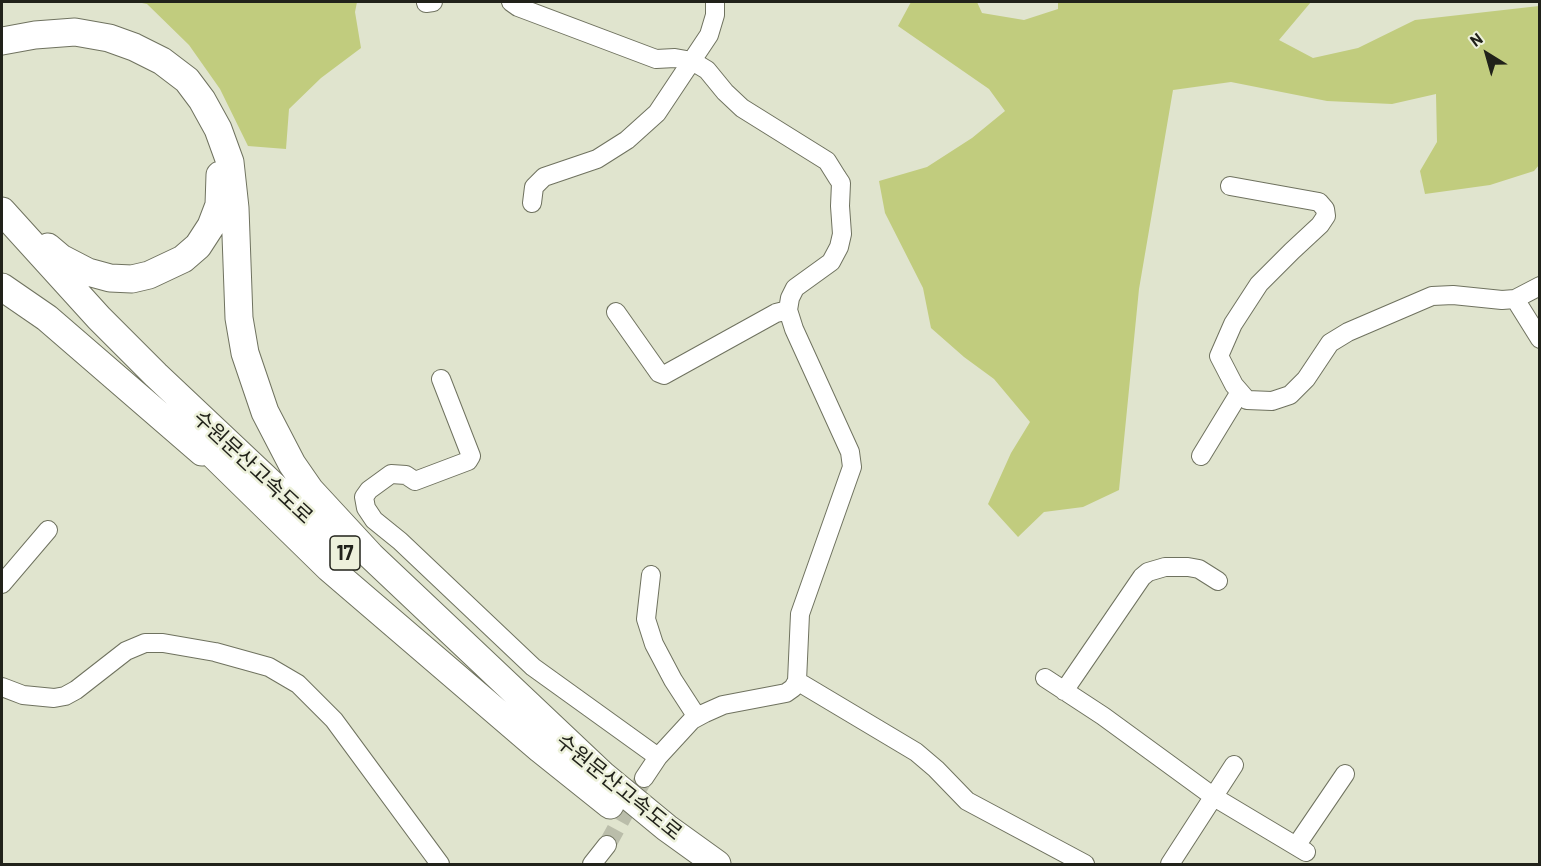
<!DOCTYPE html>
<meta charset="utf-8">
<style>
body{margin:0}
#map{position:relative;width:1541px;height:866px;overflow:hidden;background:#e0e4ce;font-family:Barlow,sans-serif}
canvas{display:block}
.frame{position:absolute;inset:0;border:3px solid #21221a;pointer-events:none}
.north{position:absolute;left:1457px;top:24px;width:60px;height:60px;-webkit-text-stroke:4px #edf1db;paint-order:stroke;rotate:323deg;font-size:16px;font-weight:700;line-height:24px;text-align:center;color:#21221a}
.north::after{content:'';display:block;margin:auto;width:21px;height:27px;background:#21221a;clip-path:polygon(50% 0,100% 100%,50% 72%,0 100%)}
</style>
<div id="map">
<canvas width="1541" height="866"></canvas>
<div class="frame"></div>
<div class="north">N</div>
</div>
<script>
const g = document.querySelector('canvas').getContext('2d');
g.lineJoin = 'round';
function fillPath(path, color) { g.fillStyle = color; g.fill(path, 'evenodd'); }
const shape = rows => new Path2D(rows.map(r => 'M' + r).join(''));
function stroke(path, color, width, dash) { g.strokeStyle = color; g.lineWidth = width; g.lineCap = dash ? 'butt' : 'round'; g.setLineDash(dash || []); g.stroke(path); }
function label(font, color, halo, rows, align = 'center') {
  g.font = font + ' Barlow,"Noto Sans KR",sans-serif'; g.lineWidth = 5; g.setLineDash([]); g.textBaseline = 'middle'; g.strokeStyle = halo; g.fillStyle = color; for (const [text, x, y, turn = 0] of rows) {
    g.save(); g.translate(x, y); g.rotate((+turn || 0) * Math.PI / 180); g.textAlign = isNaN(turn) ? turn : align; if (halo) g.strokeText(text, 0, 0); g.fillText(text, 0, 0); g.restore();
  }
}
fillPath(shape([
 [137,2,357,2,355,12,361,48,321,78,289,109,286,149,248,146,220,89,189,45,147,4],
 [911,2,977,2,982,13,1024,20,1058,9,1058,2,1311,2,1279,40,1313,58,1358,48,1415,20,1539,6,1539,165,1534,171,1490,185,1425,194,1420,171,1437,142,1436,94,1392,104,1327,101,1231,82,1173,90,1139,289,1119,490,1083,507,1044,512,1018,537,988,504,1011,453,1030,422,994,379,964,357,931,328,923,288,885,213,879,181,927,167,972,138,1005,111,989,89,898,26]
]), '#c1cc7e');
stroke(shape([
 [607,845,644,778]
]), '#babdaa', 18, [18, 9]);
const minor = shape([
 [511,2,518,7,656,59,675,58,692,61,707,70,725,92,742,108,827,161,837,177,841,183,840,206,842,234,839,247,831,262,795,288,790,298,788,310,794,329,850,452,852,467,800,614,797,681,916,752,936,769,967,801,1085,864],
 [426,3,433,2],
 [1230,186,1319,202,1325,209,1326,216,1320,225,1292,251,1259,284,1233,324,1219,356,1234,385,1247,400,1272,401,1290,395,1306,379,1330,343,1348,332,1432,296,1453,295,1502,300,1515,299,1540,286],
 [532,203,534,187,544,177,597,159,627,140,657,113,709,35,715,15,715,2],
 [1515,299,1540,339],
 [616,312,659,373,664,375,776,313,788,310],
 [441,379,471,456,468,461,415,481,406,475,391,474,369,490,364,497,366,508,374,520,400,541,533,667,658,757],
 [1201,456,1240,392],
 [651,575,646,619,654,644,673,680,697,717],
 [2,584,48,530],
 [1045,678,1103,716,1214,797,1306,852],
 [2,687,23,695,54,698,65,696,76,690,126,651,145,643,163,643,215,652,269,667,298,684,334,720,440,864],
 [1064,691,1142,577,1148,572,1165,567,1188,567,1199,569,1218,581],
 [644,778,658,757,692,720,705,713,723,705,786,693,793,688,797,681],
 [1296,846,1345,774],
 [592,864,607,845],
 [1170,864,1234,765]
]);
const highway = shape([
 [2,41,35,35,75,32,109,38,134,47,162,61,187,80,202,100,218,129,230,162,235,208,239,318,245,353,265,412,292,464,310,490,371,556,606,778],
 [2,211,99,318,156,375,346,554],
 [48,247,61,258,88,272,110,278,132,279,149,275,183,259,198,246,211,226,219,205,220,175],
 [2,287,47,318,202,452],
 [193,435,329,568,540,749,610,805],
 [593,767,667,828,717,864]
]);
stroke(minor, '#6f725f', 20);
stroke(highway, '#6f725f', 29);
stroke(minor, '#fff', 18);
stroke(highway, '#fff', 27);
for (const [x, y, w] of [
 [345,553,30]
]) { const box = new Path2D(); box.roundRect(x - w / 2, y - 17, w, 34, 4.5); g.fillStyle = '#edf1db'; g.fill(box); stroke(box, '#21221a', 1.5); }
label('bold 20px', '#21221a', null, [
 ["17",345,553]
]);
label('21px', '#21221a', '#edf1db', [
 ["수원문산고속도로",253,467,43],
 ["수원문산고속도로",619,787,39]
]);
</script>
